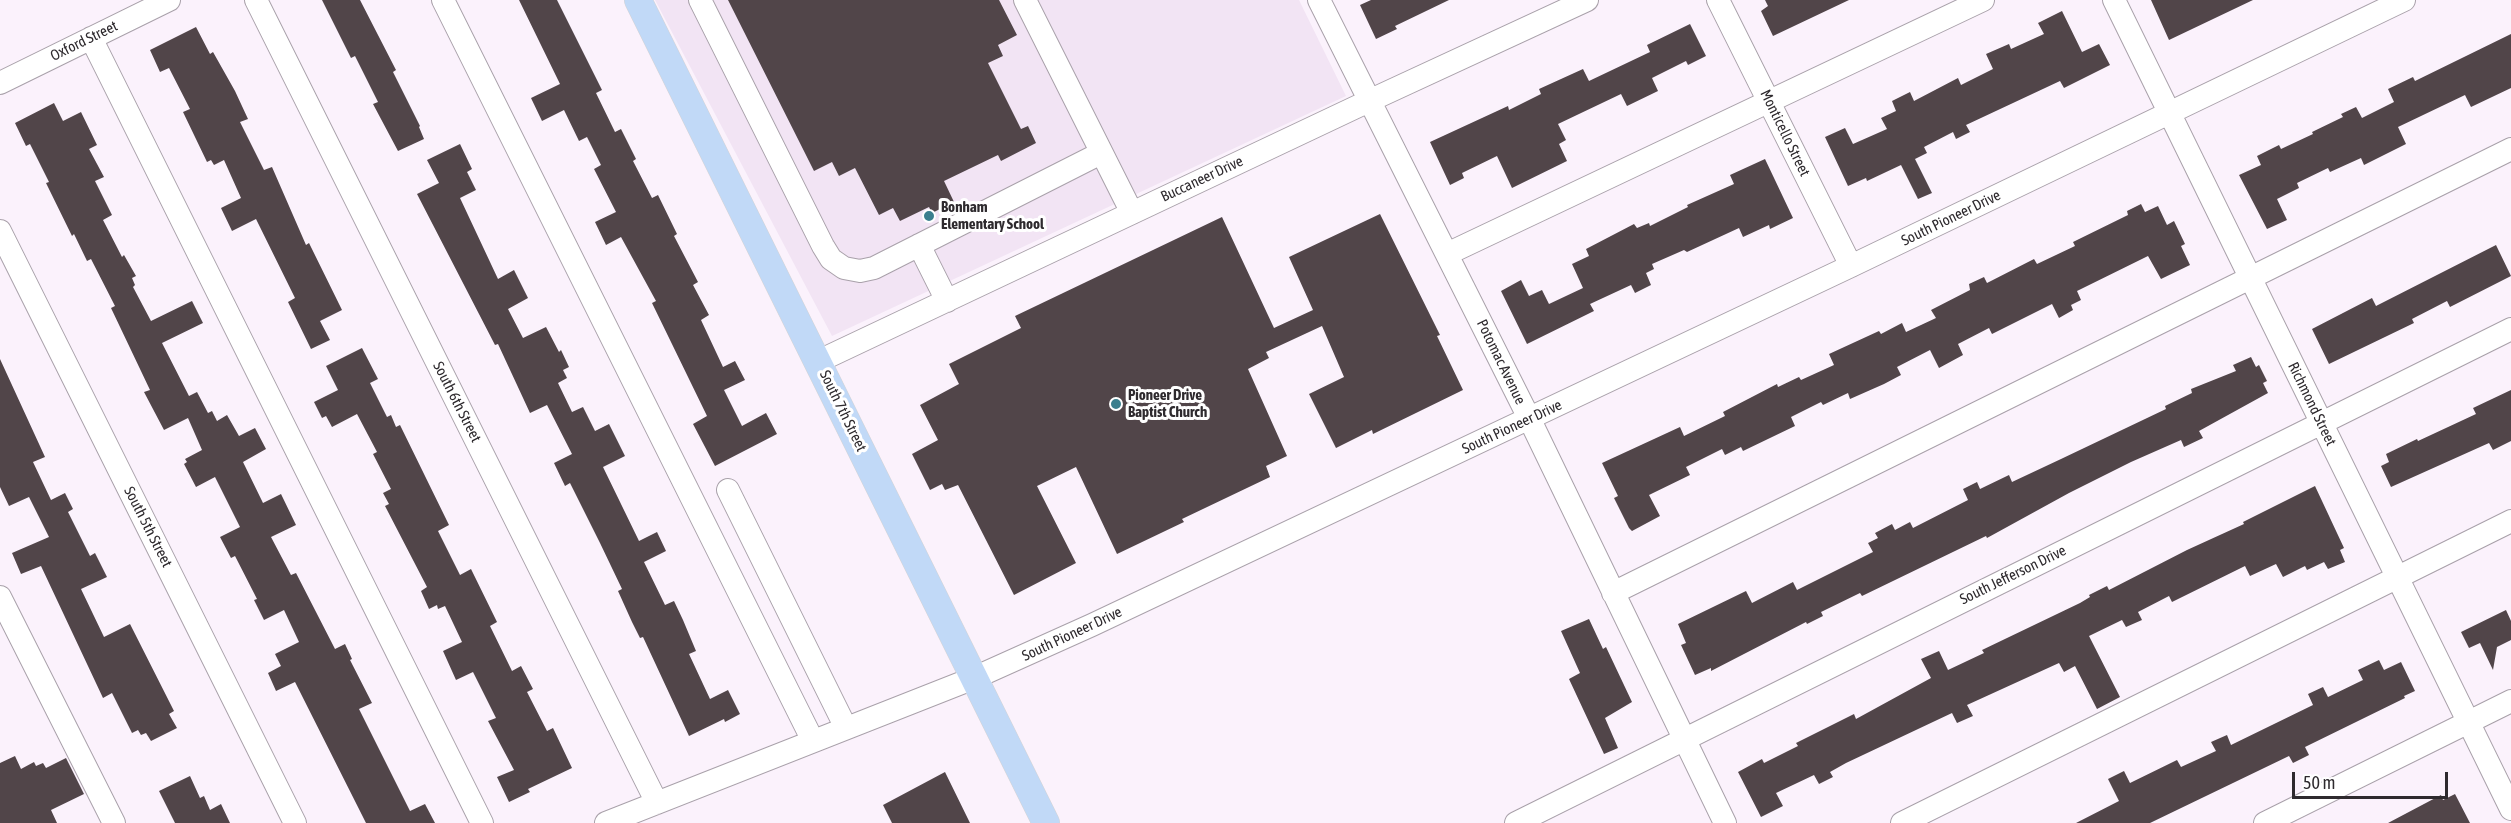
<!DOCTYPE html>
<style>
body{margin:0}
#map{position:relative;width:2511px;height:823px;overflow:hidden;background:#fbf2fc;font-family:"Asap Condensed",sans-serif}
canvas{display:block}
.scale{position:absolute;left:2292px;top:772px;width:156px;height:27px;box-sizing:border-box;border:3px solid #2e2a2e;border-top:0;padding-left:8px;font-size:18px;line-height:21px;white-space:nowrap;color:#2e2a2e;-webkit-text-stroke:4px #fff;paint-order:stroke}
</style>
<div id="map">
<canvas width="2511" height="823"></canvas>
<div class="scale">50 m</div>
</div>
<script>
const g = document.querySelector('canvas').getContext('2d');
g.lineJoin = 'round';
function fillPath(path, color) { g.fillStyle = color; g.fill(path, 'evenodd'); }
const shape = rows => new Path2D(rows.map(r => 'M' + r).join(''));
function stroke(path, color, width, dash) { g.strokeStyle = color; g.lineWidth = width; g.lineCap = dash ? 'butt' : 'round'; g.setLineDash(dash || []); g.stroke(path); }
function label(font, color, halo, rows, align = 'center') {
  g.font = font + ' "Asap Condensed",sans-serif'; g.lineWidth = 6; g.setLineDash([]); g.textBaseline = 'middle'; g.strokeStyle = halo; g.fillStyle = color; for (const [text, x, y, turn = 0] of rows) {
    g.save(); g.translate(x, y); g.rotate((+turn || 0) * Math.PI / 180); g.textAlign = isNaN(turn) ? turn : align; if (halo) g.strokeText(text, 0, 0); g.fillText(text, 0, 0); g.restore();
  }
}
fillPath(shape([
 [655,0,1299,0,1346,96,832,336]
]), '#f2e4f4');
fillPath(shape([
 [322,0,360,0,396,70,393,72,420,126,419,127,424,139,398,151,373,104,378,102,355,56,351,58],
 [519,0,557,0,602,90,596,93,615,132,621,129,636,159,633,161,652,198,658,195,677,234,674,236,698,282,693,285,709,315,701,320,723,367,735,361,745,380,724,390,742,426,766,413,777,434,715,466,693,424,707,416,652,303,656,301,621,237,606,245,595,222,616,212,594,169,601,165,587,137,579,141,564,110,542,121,531,98,560,84],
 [728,0,999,0,1017,35,998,45,1003,56,988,63,1021,129,1028,126,1036,143,1001,161,998,155,944,181,954,202,932,213,929,207,900,221,893,208,879,215,855,168,839,176,832,162,814,171],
 [1371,0,1449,0,1395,26,1397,29,1376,39,1360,5],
 [1765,0,1849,0,1773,36,1761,11,1768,6],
 [2151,0,2253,0,2169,40],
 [2062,11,2082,52,2099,44,2110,65,2064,88,2060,81,1966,125,1970,132,1956,139,1953,132,1924,147,1927,153,1915,159,1932,193,1918,199,1901,165,1867,181,1866,178,1848,186,1825,137,1845,128,1853,144,1887,129,1881,118,1896,111,1892,101,1910,92,1914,101,1958,78,1961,85,1993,69,1986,54,2009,44,2011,49,2044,34,2038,23],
 [1690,24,1706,56,1688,65,1686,61,1652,78,1658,91,1627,106,1621,94,1558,124,1566,140,1559,144,1567,161,1512,188,1497,156,1462,173,1464,178,1450,185,1430,142,1508,106,1509,110,1541,94,1539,89,1583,69,1589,81,1650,52,1647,45],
 [196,27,210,54,213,52,235,91,248,119,240,122,264,170,272,167,306,245,309,243,342,310,320,321,330,340,311,349,288,302,295,298,256,219,232,231,221,208,241,198,224,160,214,165,211,160,207,162,183,112,190,109,169,68,160,72,150,50],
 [2511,34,2511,88,2471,107,2465,95,2398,127,2406,144,2364,165,2361,158,2330,172,2328,168,2297,183,2299,188,2277,199,2287,220,2267,229,2239,175,2261,165,2257,156,2279,145,2281,149,2313,134,2312,132,2343,117,2341,114,2356,107,2362,118,2394,102,2388,89,2413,77,2415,81],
 [54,103,63,121,81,112,97,145,89,149,104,177,95,181,112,215,103,220,122,257,124,255,136,276,132,278,135,285,133,287,151,321,192,301,203,323,162,343,189,396,197,392,208,413,212,411,217,421,227,415,239,436,255,428,266,449,243,462,263,503,281,494,296,525,271,537,291,575,296,573,335,649,345,644,352,659,350,660,372,703,359,709,410,811,425,804,435,823,366,823,295,682,276,691,268,673,281,666,275,654,299,642,284,610,264,620,254,600,257,599,235,556,231,558,220,537,240,527,215,477,196,487,184,464,187,462,185,459,202,450,188,418,164,430,144,392,150,390,111,308,115,306,91,259,87,261,74,234,72,236,46,183,49,182,30,144,26,146,15,123],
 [460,144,472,169,467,172,476,190,460,198,498,279,514,270,528,298,508,309,523,338,546,327,559,352,561,350,569,367,563,370,567,378,558,383,572,412,583,407,595,431,609,424,625,456,603,467,639,541,657,532,666,551,644,562,665,605,674,601,683,620,696,651,689,654,710,699,728,690,740,714,725,722,724,719,689,736,643,637,640,638,632,622,618,591,622,589,600,543,570,483,565,486,554,463,572,454,547,405,530,413,498,344,495,345,417,194,439,183,427,160],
 [1765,159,1793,218,1770,229,1769,225,1743,237,1739,228,1687,252,1684,250,1652,264,1654,269,1646,273,1651,285,1635,293,1631,285,1590,304,1594,311,1527,344,1501,291,1521,280,1529,296,1542,290,1549,304,1583,288,1572,264,1589,256,1586,249,1634,224,1637,228,1649,223,1650,226,1688,207,1687,205,1734,184,1730,175],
 [2141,204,2145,212,2158,206,2167,225,2174,221,2185,244,2181,246,2190,265,2161,279,2148,256,2077,291,2081,300,2071,305,2073,310,2059,318,2052,304,1992,334,1989,328,1958,344,1963,355,1939,368,1930,350,1897,367,1901,375,1884,384,1850,399,1848,393,1823,405,1821,402,1791,417,1795,426,1743,451,1741,447,1725,455,1722,449,1686,467,1690,475,1649,495,1660,516,1632,531,1629,528,1614,498,1618,496,1602,463,1680,427,1684,436,1725,416,1723,412,1777,384,1778,387,1799,377,1801,380,1834,365,1829,354,1879,331,1881,334,1902,323,1906,332,1936,318,1931,310,1970,290,1969,284,1984,277,1987,283,2034,259,2037,264,2075,246,2073,242,2128,215,2127,211],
 [1380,214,1440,335,1437,336,1463,390,1373,434,1372,430,1336,448,1309,394,1344,377,1322,326,1266,352,1269,358,1248,369,1287,456,1266,466,1270,477,1182,519,1184,522,1117,554,1076,467,1037,486,1076,563,1014,595,958,485,945,490,942,484,930,490,912,454,938,440,920,405,959,384,949,364,1021,328,1015,316,1222,217,1274,328,1313,310,1289,257],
 [2496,245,2511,276,2450,307,2447,301,2412,319,2414,323,2329,364,2312,329,2372,298,2376,306],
 [362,348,378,379,370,383,387,417,391,415,396,427,400,425,449,525,438,531,460,575,471,569,497,622,490,626,512,671,521,666,533,689,527,692,547,731,553,728,572,768,528,789,530,792,509,802,497,777,514,770,488,721,496,718,473,672,456,680,443,651,462,642,445,606,438,609,437,605,429,609,421,591,427,587,385,506,389,504,383,493,391,489,373,454,377,452,357,414,332,427,326,416,322,418,314,402,338,390,326,366],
 [2251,357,2256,367,2259,365,2267,381,2263,383,2268,393,2199,431,2203,438,2184,447,2181,440,2131,462,2069,493,1987,538,1986,536,1862,596,1860,593,1821,612,1823,616,1807,624,1806,622,1711,671,1711,668,1695,675,1681,645,1686,643,1678,624,1746,591,1752,603,1793,582,1797,590,1873,552,1868,543,1878,538,1875,533,1892,524,1895,530,1910,522,1913,528,1968,500,1963,489,1977,482,1980,489,2009,475,2012,482,2061,459,2166,409,2165,406,2192,393,2191,389,2236,371,2233,365],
 [0,359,45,457,33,462,51,500,65,493,73,509,68,512,90,556,95,553,107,577,81,589,104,637,130,624,174,711,169,714,177,728,151,741,146,733,141,735,138,730,132,733,112,693,103,698,41,566,21,574,12,553,49,537,29,497,9,506,0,487],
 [2511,390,2511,441,2493,450,2489,443,2391,487,2381,466,2389,462,2386,454,2417,439,2418,441,2476,414,2473,408],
 [2315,486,2344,548,2340,550,2345,562,2328,569,2324,562,2307,570,2305,566,2283,577,2276,564,2250,576,2245,566,2172,602,2169,596,2138,612,2142,620,2126,627,2122,620,2089,636,2120,697,2097,709,2075,666,2064,672,2059,663,1967,705,1973,716,1957,723,1952,713,1846,763,1830,772,1833,777,1819,784,1814,775,1776,793,1783,806,1761,817,1738,772,1762,759,1764,763,1798,746,1796,743,1854,714,1856,719,1931,678,1921,659,1939,651,1948,670,1984,653,1982,650,2080,603,2090,597,2089,595,2107,586,2109,590,2187,550,2244,524,2243,522],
 [2506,610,2511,621,2511,640,2497,647,2493,670,2480,643,2469,648,2461,632],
 [1589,619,1603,649,1606,647,1632,702,1605,718,1618,748,1604,754,1569,679,1580,673,1561,631],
 [2379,660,2384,670,2401,662,2415,691,2404,696,2405,698,2305,747,2309,755,2293,763,2289,756,2150,823,2076,823,2119,801,2108,779,2124,771,2130,783,2177,760,2181,767,2216,751,2211,742,2227,735,2231,745,2313,705,2308,694,2323,687,2328,697,2363,680,2358,670],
 [15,756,21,769,34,762,36,766,43,763,46,768,66,758,84,794,51,810,57,823,0,823,0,763],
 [945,772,970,823,892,823,883,805],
 [190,776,200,798,204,796,210,810,221,804,230,823,175,823,159,791],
 [2455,794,2470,823,2388,823,2441,795,2443,800]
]), '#514549');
const minor = shape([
 [256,0,657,803],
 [443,0,813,741],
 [700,0,823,246,831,259,844,268,860,271,874,268,1101,153],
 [1025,0,1132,213],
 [1319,0,1529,418,1725,823],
 [1718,0,1851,266],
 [2114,0,2511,809],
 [91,38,482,823],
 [0,83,169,0],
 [0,231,295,823],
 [919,245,947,301],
 [1447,254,1983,0],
 [819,361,1371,100,1587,0],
 [728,490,846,728],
 [1613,593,2511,149],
 [0,597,114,823],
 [606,823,974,678,1092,625,1851,266,2404,0],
 [1516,823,2511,329],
 [1902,823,2511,521],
 [2265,823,2511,701]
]);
const major = shape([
 [638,0,1046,823]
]);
stroke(minor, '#a9a1aa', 24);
stroke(major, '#d5d4d5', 28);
stroke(minor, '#fff', 22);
stroke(major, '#c1d9f7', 27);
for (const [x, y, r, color] of [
 [929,216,6,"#3b7f8e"],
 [1116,404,6,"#3b7f8e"]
]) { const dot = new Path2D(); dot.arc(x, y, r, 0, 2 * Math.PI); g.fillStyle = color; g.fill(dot); stroke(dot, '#fff', 2); }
label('15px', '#2e2a2e', '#fff', [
 ["Oxford Street",84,41,-26],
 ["Monticello Street",1785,133,64],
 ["Buccaneer Drive",1202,179,-25],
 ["South Pioneer Drive",1951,218,-26],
 ["Potomac Avenue",1501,362,64],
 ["South 6th Street",457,402,63],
 ["Richmond Street",2312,404,64],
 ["South 7th Street",843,411,64],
 ["South Pioneer Drive",1512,427,-25],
 ["South 5th Street",148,527,63],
 ["South Jefferson Drive",2013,575,-26],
 ["South Pioneer Drive",1072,634,-25]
]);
label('bold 15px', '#2e2a2e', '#fff', [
 ["Bonham",941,207],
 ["Elementary School",941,224],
 ["Pioneer Drive",1128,395],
 ["Baptist Church",1128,412]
], 'left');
</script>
